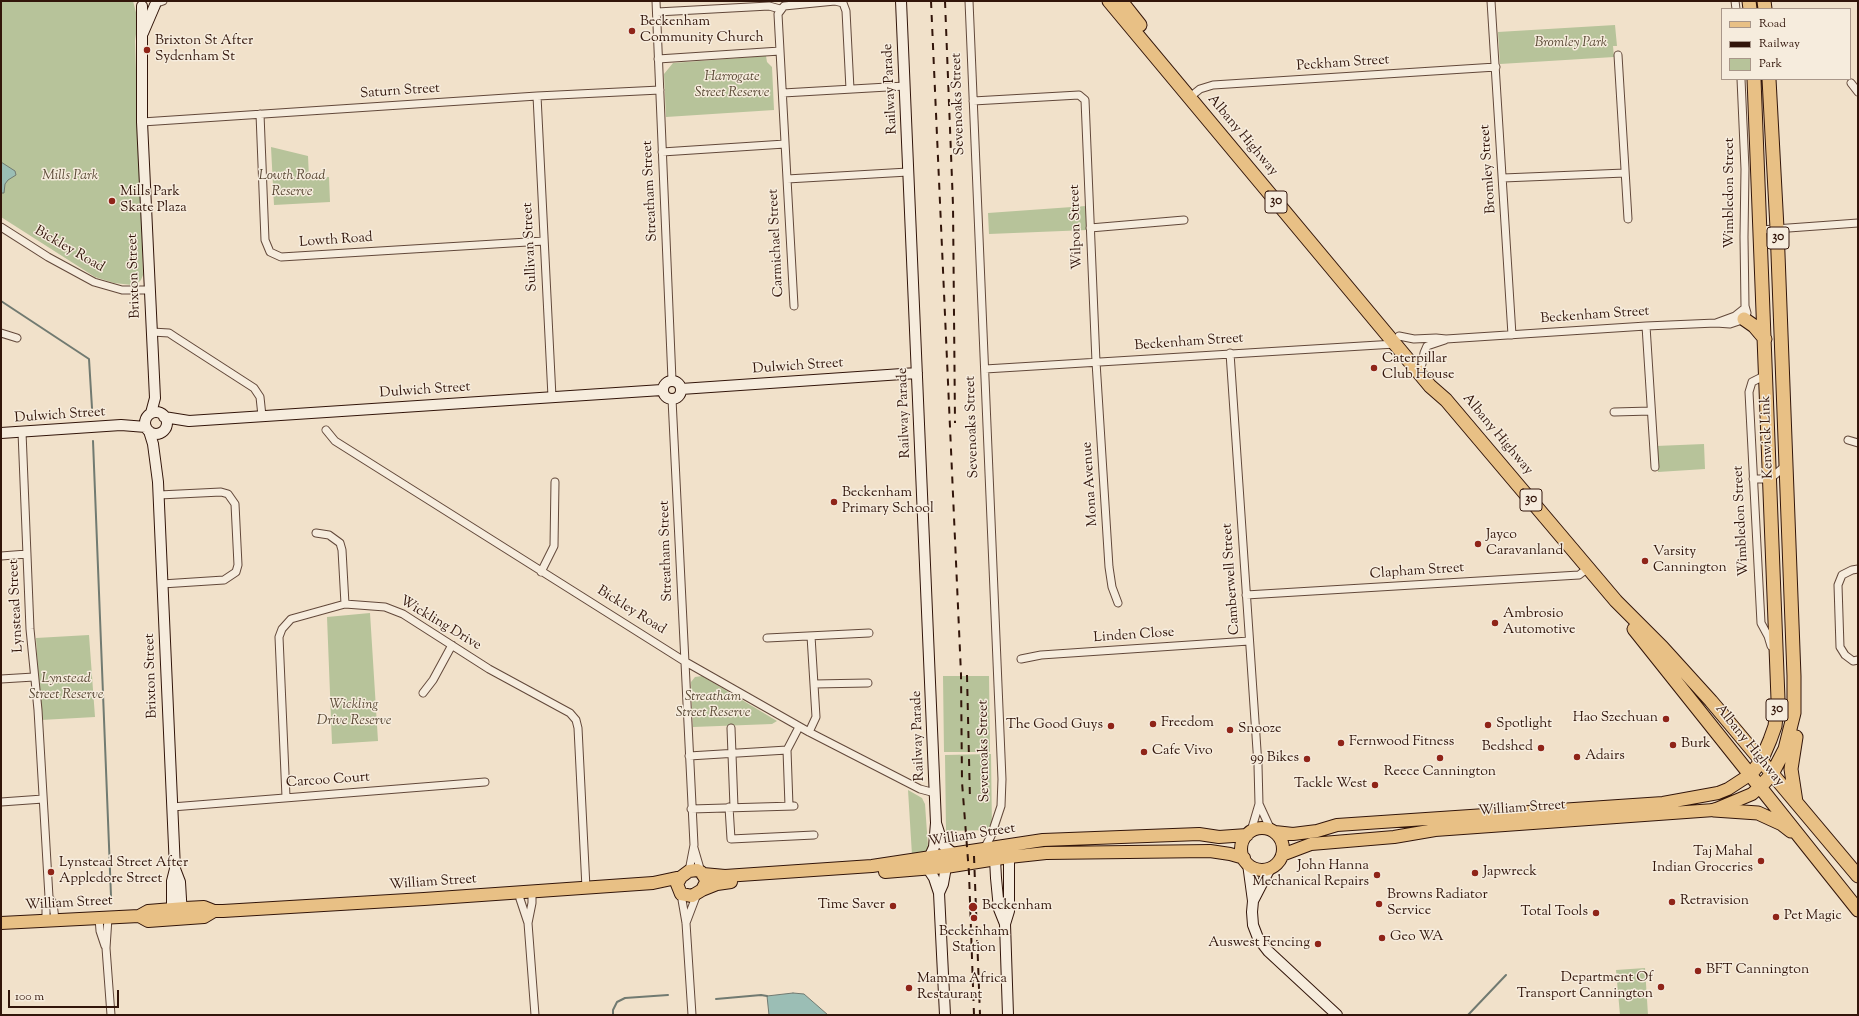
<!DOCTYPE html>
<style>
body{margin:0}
#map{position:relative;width:1859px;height:1016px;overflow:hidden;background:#f1e1ca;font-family:"Sorts Mill Goudy",serif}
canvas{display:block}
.frame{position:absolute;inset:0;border:2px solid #32150a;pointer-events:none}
.legend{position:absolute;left:1721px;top:8px;width:130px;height:72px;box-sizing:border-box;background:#f6ecdd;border:1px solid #a89689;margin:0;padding:5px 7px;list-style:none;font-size:12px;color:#32150a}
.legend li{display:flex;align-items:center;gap:8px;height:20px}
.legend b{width:20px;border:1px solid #a89689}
.scale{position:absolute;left:8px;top:990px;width:111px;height:18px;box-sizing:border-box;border:2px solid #32150a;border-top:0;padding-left:5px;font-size:12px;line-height:14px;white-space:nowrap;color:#32150a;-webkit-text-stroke:3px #f6ecdd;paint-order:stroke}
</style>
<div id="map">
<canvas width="1859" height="1016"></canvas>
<div class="frame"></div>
<ul class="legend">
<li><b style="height:5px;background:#e8c085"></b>Road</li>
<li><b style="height:5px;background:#32150a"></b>Railway</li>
<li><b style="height:11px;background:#b7c39a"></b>Park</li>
</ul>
<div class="scale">100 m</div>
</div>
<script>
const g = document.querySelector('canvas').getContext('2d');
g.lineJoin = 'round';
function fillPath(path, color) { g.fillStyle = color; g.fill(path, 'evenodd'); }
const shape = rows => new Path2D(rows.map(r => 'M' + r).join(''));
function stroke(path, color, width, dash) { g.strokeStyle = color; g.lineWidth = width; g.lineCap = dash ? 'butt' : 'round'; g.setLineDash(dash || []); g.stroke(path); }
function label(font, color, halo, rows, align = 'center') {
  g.font = font + ' "Sorts Mill Goudy",serif'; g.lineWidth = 3; g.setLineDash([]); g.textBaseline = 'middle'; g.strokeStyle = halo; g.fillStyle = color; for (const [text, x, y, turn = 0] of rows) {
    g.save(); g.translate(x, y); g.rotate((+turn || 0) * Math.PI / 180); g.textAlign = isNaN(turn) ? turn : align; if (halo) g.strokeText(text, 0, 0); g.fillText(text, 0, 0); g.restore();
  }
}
fillPath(shape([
 [1,1,133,1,138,20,135,41,143,275,141,280,137,284,132,285,114,283,95,277,1,217],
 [1615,25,1617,46,1613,46,1614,57,1500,64,1498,32],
 [766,56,767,62,772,67,774,110,666,117,664,74,673,63],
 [271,147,308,156,309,178,329,177,330,202,274,205],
 [1086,206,1087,230,989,234,988,213],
 [1704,444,1705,469,1658,472,1656,446],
 [370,613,378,741,332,744,327,617],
 [89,635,95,717,41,720,36,638],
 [702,676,777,721,772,724,693,727,691,682,695,677],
 [943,676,989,676,990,752,944,752],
 [991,754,992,830,946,831,945,755],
 [908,790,922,798,925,804,928,847,925,852,912,855],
 [1645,968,1648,1015,1620,1015,1616,970]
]), '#b7c39a');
const water = shape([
 [1,162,15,171,16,175,8,180,5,184,4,193,1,193,1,162],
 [793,993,804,994,828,1015,769,1015,767,996,793,993]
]);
fillPath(water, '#9bbeb5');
stroke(water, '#717a71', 1);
stroke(shape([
 [1,301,89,359,92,408],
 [93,441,111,896],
 [716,999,761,995,767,996],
 [613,1015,613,1010,617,1002,625,998,668,995],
 [1468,1015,1506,975]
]), '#717a71', 2);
const street = shape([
 [656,1,672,380],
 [969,1,1002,779,1001,806,991,836,984,849],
 [1491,1,1512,335],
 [1735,1,1736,9],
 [157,3,163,1],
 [657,12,769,6,780,9],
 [1618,55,1628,219],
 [658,59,780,51],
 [1851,83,1858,92],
 [783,93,905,86],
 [1195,93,1200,89,1213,85,1496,67],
 [537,96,552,397],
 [973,101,1079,95,1085,100,1096,362,1109,567,1112,587,1118,603],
 [260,114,265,240,270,252,281,257,544,241],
 [142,122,537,96,660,90],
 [662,152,785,144],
 [1503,178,1625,173],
 [787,179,778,14,784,6,835,1,843,3,846,11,850,89],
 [1,227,48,257,94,282,122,290,150,290],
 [1090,228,1184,220],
 [1761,230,1858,223],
 [794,306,787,179,908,172],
 [1716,323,1735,316,1745,308],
 [1646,326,1655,467],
 [152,332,169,333,175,337,254,388,260,397,262,416],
 [1,333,17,338],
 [1399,336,1414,339,1436,338,1446,339,1646,326,1716,323,1730,324,1742,320,1747,313,1745,306,1744,237,1745,169,1741,79],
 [1230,353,1258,765,1259,804,1251,831],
 [1422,364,1424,353,1427,346,1445,340],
 [985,369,1395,344],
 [1766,375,1752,382,1749,392,1761,623,1768,636,1771,646],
 [672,399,694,845,689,871],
 [1614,412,1651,411],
 [326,430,335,441,684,661,809,732,920,789,935,793],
 [22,432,30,629,38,710,49,897,46,902,46,920],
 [1848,440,1858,443],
 [1753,479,1770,479,1785,466],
 [159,495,221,492,228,494,235,504,238,565,236,572,224,580,162,584],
 [316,533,329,535,340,543,342,550,345,604],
 [1,556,27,554],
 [1858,569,1852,570,1842,575,1838,585,1840,647,1845,655,1853,661,1858,660],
 [541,572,554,546,555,482],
 [1246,595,1579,575,1588,568],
 [767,638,869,633],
 [1021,659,1041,655,1249,641],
 [1,679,34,677],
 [814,684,868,683],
 [423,693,433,680,452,645],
 [731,728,734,807],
 [809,732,816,717,811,636],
 [689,756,787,750],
 [286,797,279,637,282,629,291,619,345,604,385,607,403,614,489,669,570,713,576,720,578,728,586,888],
 [1,802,43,799],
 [1259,804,1271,830],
 [789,806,787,750,799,727],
 [172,807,485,782],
 [729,807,731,839,814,835],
 [691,809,794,806],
 [694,848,701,872],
 [532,891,532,903,528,923,535,1015],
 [519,892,520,899,528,923],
 [681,894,686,923,692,1015],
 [49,897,53,903,55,920],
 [99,918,100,931,105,946],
 [108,918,106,948,111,1015],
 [686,923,697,894]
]);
const secondary = shape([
 [901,1,936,823,934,847,929,858],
 [142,6,142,122,155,398,151,413],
 [143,33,155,5],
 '663 390a9 9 0 1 1 18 0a9 9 0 1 1-18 0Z',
 [681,389,917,373],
 '145 423a11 11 0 1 1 22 0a11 11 0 1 1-22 0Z',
 [164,417,189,421,662,390],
 [149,431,153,444,158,482,175,869,172,881,172,916],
 [1,433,121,425,146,427],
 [936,823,943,845,954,854],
 [997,853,995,859,996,878,999,909,1005,924,1008,1015],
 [1248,864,1253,901,1252,912,1253,925,1258,938,1268,951,1337,1015],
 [175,869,180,882,182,916],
 [928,869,934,878,939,893,945,1015],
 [939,893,943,884,946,867],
 [1253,901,1270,868],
 [1005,924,1009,911,1009,857,1006,852]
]);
const primary = shape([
 '1241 849a21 21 0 1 1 42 0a21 21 0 1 1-42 0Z',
 [1275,832,1293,834,1317,831,1337,825,1663,803,1718,793,1728,789,1751,774],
 [1282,855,1311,844,1394,837,1435,830,1714,810,1752,794,1761,786],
 [697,870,701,872,705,878,706,882,702,890,692,896,681,894,677,884,681,877,689,871,697,870],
 [885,872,946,867,1009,857,1046,853,1210,851,1230,854,1244,858],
 [703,874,725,876,872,866,1043,840,1199,834,1219,837,1247,835],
 [702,890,717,884,731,882],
 [139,916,148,921,204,917,214,911],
 [1,923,139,916,148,911,185,908,204,907,214,911,223,911,424,899,653,883,681,877]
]);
const highway = shape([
 [1109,1,1430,386,1446,400,1616,601,1662,647,1711,701,1858,876],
 [1121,1,1140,25],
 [1749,1,1750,9],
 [1764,1,1765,9],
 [1744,319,1754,326,1765,339],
 [1634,629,1858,910],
 [1751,774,1761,761,1770,740,1775,726,1778,699,1754,79],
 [1761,786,1772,774,1785,749,1794,713,1794,676,1777,228,1769,79],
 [1796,802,1791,769,1796,737],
 [1714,810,1758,813,1782,824,1791,831]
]);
stroke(street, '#62483a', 9);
stroke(secondary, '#32150a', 12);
stroke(primary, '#32150a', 14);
stroke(highway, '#32150a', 15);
stroke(street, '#f6ecdd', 7);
stroke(secondary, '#f6ecdd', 10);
stroke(primary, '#e8c085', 12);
stroke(highway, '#e8c085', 13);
stroke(shape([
 [931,1,961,674,962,782,969,873,974,1015],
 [945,1,953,205,955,423],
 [967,675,970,800],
 [974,856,980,1015]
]), '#32150a', 2, [7, 7]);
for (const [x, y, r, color] of [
 [632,31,4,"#8f2418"],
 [147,50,4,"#8f2418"],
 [112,201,4,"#8f2418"],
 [1374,368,4,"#8f2418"],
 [834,502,4,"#8f2418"],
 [1478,544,4,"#8f2418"],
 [1645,561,4,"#8f2418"],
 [1495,623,4,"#8f2418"],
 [1666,719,4,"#8f2418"],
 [1153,724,4,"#8f2418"],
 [1488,725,4,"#8f2418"],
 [1111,726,4,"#8f2418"],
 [1230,730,4,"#8f2418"],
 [1341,743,4,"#8f2418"],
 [1673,745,4,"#8f2418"],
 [1541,748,4,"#8f2418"],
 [1144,752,4,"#8f2418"],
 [1577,757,4,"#8f2418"],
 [1440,758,4,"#8f2418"],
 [1307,759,4,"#8f2418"],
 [1375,785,4,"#8f2418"],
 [1761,861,4,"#8f2418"],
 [51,872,4,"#8f2418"],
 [1475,873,4,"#8f2418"],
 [1377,875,4,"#8f2418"],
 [1672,902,4,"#8f2418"],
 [1379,904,4,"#8f2418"],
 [893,906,4,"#8f2418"],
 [973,907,5,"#8f2418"],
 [1596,913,4,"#8f2418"],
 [1776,917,4,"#8f2418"],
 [974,918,4,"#8f2418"],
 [1382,938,4,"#8f2418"],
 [1318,944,4,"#8f2418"],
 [1698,971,4,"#8f2418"],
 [1661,987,4,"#8f2418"],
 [909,988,4,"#8f2418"]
]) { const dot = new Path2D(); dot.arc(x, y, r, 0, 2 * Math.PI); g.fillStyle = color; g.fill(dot); stroke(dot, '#f6ecdd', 1.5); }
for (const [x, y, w] of [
 [1276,202,22],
 [1778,238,22],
 [1531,500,22],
 [1777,710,22]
]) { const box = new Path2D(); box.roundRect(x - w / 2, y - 11, w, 22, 3); g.fillStyle = '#f6ecdd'; g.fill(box); stroke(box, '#32150a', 1); }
label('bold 13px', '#32150a', null, [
 ["30",1276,202],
 ["30",1778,238],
 ["30",1531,500],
 ["30",1777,710]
]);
label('14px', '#32150a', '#f6ecdd', [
 ["Beckenham",640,23],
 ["Community Church",640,39],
 ["Brixton St After",155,42],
 ["Sydenham St",155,58],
 ["Mills Park",120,193],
 ["Skate Plaza",120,209],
 ["Caterpillar",1382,360],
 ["Club House",1382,376],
 ["Beckenham",842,494],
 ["Primary School",842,510],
 ["Jayco",1486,536],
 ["Caravanland",1486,552],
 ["Varsity",1653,553],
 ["Cannington",1653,569],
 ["Ambrosio",1503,615],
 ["Automotive",1503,631],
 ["Hao Szechuan",1658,719,"right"],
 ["Freedom",1161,724],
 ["Spotlight",1496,725],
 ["The Good Guys",1103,726,"right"],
 ["Snooze",1238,730],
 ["Fernwood Fitness",1349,743],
 ["Burk",1681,745],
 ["Bedshed",1533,748,"right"],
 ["Cafe Vivo",1152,752],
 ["Adairs",1585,757],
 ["99 Bikes",1299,759,"right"],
 ["Reece Cannington",1440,773,"center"],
 ["Tackle West",1367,785,"right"],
 ["Taj Mahal",1753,853,"right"],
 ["Indian Groceries",1753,869,"right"],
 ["Lynstead Street After",59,864],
 ["Appledore Street",59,880],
 ["John Hanna",1369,867,"right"],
 ["Mechanical Repairs",1369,883,"right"],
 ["Japwreck",1483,873],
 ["Browns Radiator",1387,896],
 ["Service",1387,912],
 ["Retravision",1680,902],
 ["Time Saver",885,906,"right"],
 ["Beckenham",982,907],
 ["Total Tools",1588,913,"right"],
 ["Pet Magic",1784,917],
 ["Beckenham",974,933,"center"],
 ["Station",974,949,"center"],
 ["Geo WA",1390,938],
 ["Auswest Fencing",1310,944,"right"],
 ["BFT Cannington",1706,971],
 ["Department Of",1653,979,"right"],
 ["Transport Cannington",1653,995,"right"],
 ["Mamma Africa",917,980],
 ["Restaurant",917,996]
], 'left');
label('italic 14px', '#5a4935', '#f6ecdd', [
 ["Bromley Park",1571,44],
 ["Harrogate",732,78],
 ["Street Reserve",732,94],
 ["Mills Park",70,177],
 ["Lowth Road",292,177],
 ["Reserve",292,193],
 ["Lynstead",66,680],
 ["Street Reserve",66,696],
 ["Streatham",713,698],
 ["Street Reserve",713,714],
 ["Wickling",354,706],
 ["Drive Reserve",354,722]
]);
label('14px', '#32150a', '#f6ecdd', [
 ["Peckham Street",1343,64,-4],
 ["Railway Parade",891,89,-93],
 ["Saturn Street",400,92,-4],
 ["Sevenoaks Street",959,104,-92],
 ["Albany Highway",1242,136,50],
 ["Bromley Street",1489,169,-94],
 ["Streatham Street",651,191,-93],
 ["Wimbledon Street",1731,193,-90],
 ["Wilpon Street",1077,227,-92],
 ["Lowth Road",336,241,-4],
 ["Carmichael Street",777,243,-93],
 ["Sullivan Street",531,247,-93],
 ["Bickley Road",69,250,30],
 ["Brixton Street",135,276,-92],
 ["Beckenham Street",1595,316,-4],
 ["Beckenham Street",1189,343,-4],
 ["Dulwich Street",798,367,-4],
 ["Dulwich Street",425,391,-4],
 ["Railway Parade",905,413,-92],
 ["Dulwich Street",60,416,-4],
 ["Sevenoaks Street",973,427,-92],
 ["Albany Highway",1497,435,50],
 ["Kenwick Link",1768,437,-92],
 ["Mona Avenue",1091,484,-94],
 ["Wimbledon Street",1742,521,-93],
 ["Streatham Street",667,551,-92],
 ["Clapham Street",1417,572,-4],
 ["Camberwell Street",1232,579,-94],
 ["Lynstead Street",17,606,-93],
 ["Bickley Road",631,611,32],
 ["Wickling Drive",440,624,31],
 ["Linden Close",1134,636,-4],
 ["Brixton Street",152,676,-92],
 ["Railway Parade",919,736,-92],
 ["Albany Highway",1749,746,51],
 ["Sevenoaks Street",985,751,-91],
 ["Carcoo Court",328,781,-4],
 ["William Street",1522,809,-4],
 ["William Street",972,836,-9],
 ["William Street",433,883,-4],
 ["William Street",69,904,-3]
]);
</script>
